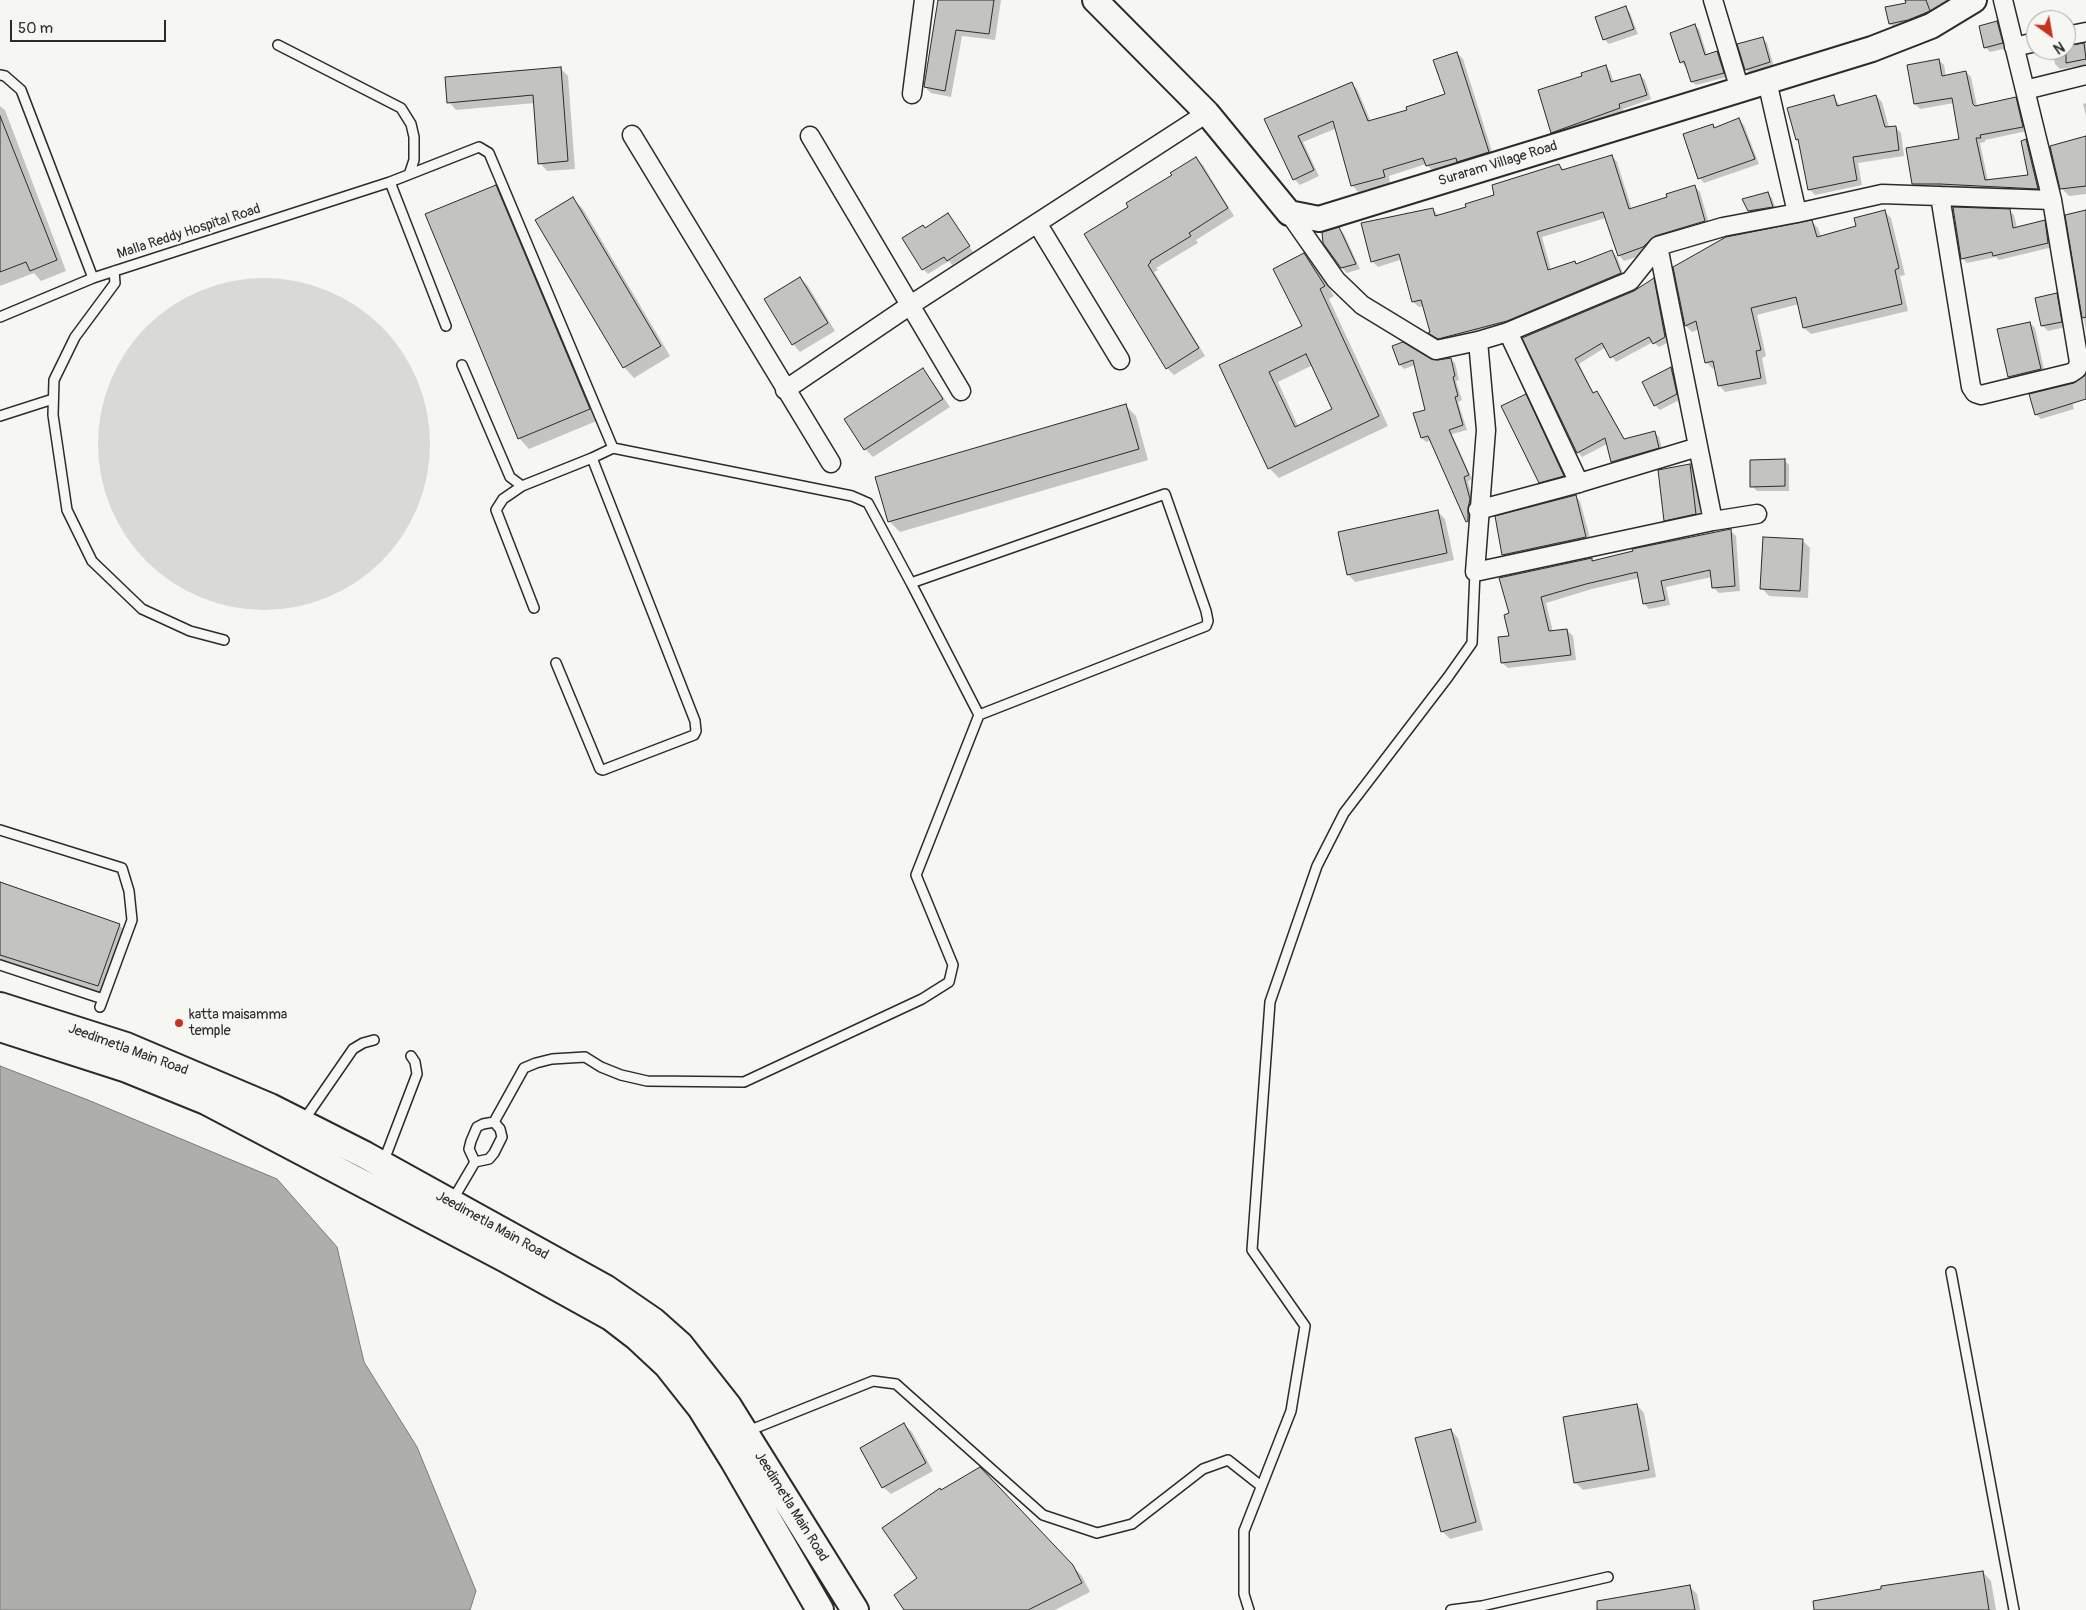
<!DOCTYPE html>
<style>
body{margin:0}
#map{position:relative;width:2086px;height:1610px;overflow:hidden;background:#f6f6f2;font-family:Pangolin,sans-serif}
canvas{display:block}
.north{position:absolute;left:2026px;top:10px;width:50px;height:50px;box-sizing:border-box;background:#f6f6f2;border:1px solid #a5a5a2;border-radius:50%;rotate:148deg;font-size:14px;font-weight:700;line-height:20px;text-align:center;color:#2b2b2b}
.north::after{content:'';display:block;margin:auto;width:18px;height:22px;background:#c8321e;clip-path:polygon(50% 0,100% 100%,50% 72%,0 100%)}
.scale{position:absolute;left:10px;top:20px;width:156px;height:22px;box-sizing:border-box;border:2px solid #2b2b2b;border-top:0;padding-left:6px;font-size:15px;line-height:18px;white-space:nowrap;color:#2b2b2b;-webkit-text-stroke:4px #f6f6f2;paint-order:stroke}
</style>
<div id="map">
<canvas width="2086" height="1610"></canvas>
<div class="north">N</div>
<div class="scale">50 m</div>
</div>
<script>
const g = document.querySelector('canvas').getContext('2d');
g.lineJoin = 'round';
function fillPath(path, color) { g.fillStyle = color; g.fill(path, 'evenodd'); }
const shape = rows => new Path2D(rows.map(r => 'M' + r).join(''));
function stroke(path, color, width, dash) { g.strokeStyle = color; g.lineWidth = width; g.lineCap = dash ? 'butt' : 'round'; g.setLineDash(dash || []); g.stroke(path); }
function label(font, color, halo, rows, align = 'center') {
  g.font = font + ' Pangolin,sans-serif'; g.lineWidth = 4.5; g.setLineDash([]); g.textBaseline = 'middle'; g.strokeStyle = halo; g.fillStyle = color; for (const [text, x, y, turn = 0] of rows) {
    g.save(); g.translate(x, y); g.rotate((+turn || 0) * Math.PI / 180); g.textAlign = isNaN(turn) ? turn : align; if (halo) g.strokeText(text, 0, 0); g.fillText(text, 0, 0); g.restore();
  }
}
fillPath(shape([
 '98 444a166 166 0 1 1 332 0a166 166 0 1 1-332 0Z'
]), '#d9d9d5');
const water = shape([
 [0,1066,88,1100,277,1179,337,1247,364,1362,417,1447,476,1591,470,1610,0,1610,0,1066]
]);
fillPath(water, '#aeaeab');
stroke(water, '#7a7a78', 1);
fillPath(shape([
 [939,0,1001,0,995,40,962,36,951,97,931,93,925,87],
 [1907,0,1958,0,1950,5,1932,11,1933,15,1894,28,1890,24,1908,4],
 [1625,8,1630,13,1638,34,1609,44,1604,39],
 [1997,23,2002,28,2007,48,1990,52,1985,47],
 [1695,26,1699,29,1707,55,1717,52,1720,56,1727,77,1696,85,1692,82,1687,65,1685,66,1681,62],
 [1762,38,1767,43,1774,67,1751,74,1746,69],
 [2086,44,2086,65,2060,69,2055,64,2052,50,2066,50,2066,47],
 [1457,53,1463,59,1494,158,1460,164,1433,171,1426,164,1389,176,1390,183,1358,192,1352,185,1337,128,1303,142,1319,176,1300,185,1294,179,1266,120,1351,83,1357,89,1371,122,1409,111,1446,95],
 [1939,60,1944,65,1946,77,1966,72,1971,77,1977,106,2016,99,2020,104,2027,131,1985,140,1985,142,1980,143,1988,181,2029,176,2026,141,2031,146,2042,193,1918,189,1913,184,1961,140,1954,103,1920,109,1915,104],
 [1605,66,1610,71,1614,83,1640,75,1645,80,1651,99,1623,109,1624,113,1557,137,1552,133,1539,91,1584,77],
 [561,69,568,76,575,169,547,171,540,163,535,103,456,110,449,102],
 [1876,96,1882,102,1889,128,1895,127,1901,133,1904,156,1858,163,1862,185,1815,195,1809,189,1800,142,1797,139,1834,97,1840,106],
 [2086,103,2086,116,2083,104],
 [0,106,5,110,66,271,41,281,34,273,0,286],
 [1739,120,1744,125,1759,164,1704,183,1700,178,1713,125,1716,128],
 [2086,137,2086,194,2069,196,2061,188],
 [1612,156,1617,162,1632,210,1695,187,1700,192,1710,227,1649,253,1624,261,1619,255,1606,218,1542,237,1551,270,1575,262,1577,265,1612,252,1617,257,1625,279,1513,326,1444,344,1430,333,1424,306,1419,307,1413,302,1403,259,1378,267,1372,261,1433,210,1439,216,1468,207,1559,165,1565,171],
 [1196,158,1203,165,1234,216,1196,240,1198,243,1156,268,1158,270,1154,272,1205,356,1174,375,1167,368,1129,207],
 [495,186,506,197,599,420,529,449,519,438],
 [1768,193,1772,198,1777,212,1754,216,1749,211],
 [573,199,583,209,670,356,634,378,624,367],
 [2009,210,2014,215,2017,228,2044,222,2049,227,2053,247,1999,260,1996,257,1967,263,1962,258],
 [1885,212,1891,218,1905,275,1900,276,1908,311,1811,334,1804,328,1799,304,1757,315,1766,356,1762,358,1767,384,1725,392,1719,385,1716,368,1713,369,1706,362,1699,329,1692,332,1686,326,1674,267,1812,222,1818,228,1821,237,1857,227],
 [2086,212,2086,332,2067,216],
 [948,215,973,252,952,265,949,261,928,274,923,269,925,229],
 [1339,229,1344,234,1360,269,1347,273,1342,268],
 [1304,255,1314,265,1334,296,1329,299,1388,426,1279,478,1269,468,1221,365,1304,326],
 [1313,365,1334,410,1298,426,1278,382],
 [800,278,808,286,835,331,800,352,793,344],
 [1653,279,1658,284,1669,342,1659,347,1653,342,1616,362,1606,347,1579,364,1594,394,1597,392,1601,397,1625,440,1655,433,1659,437,1663,452,1617,466,1612,462,1607,444,1582,457,1578,452,1524,338,1635,292],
 [2056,294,2061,299,2066,327,2048,331,2043,326],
 [2030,323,2035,328,2045,374,2014,382,2009,377,1999,330],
 [1393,347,1431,361,1438,362,1450,359,1455,363,1459,380,1456,381,1462,400,1458,402,1467,430,1452,434,1472,479,1468,481,1474,504,1472,526,1467,521,1432,440,1426,442,1422,438,1426,411,1415,365,1404,369,1400,365],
 [1671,368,1676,373,1681,399,1660,410,1655,405],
 [923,370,930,378,950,407,873,457,865,449],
 [2069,392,2074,409,2041,419,2036,414],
 [1525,396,1532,403,1570,483,1547,489,1540,482],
 [1125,405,1136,416,1148,460,900,532,890,522,877,478],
 [1784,460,1789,465,1789,491,1757,491,1752,486],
 [1690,465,1695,470,1701,518,1670,525,1665,520],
 [1575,496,1580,501,1591,542,1508,560,1503,555],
 [1438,512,1445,519,1454,560,1355,582,1348,574],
 [1730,530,1736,536,1740,591,1719,593,1713,587,1712,577,1666,587,1670,605,1649,609,1644,603,1639,578,1592,589,1546,603,1553,632,1567,630,1573,636,1576,660,1508,668,1502,663,1511,637,1506,616,1591,559,1594,562],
 [1802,540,1810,548,1808,598,1769,596,1762,588],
 [0,883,119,925,130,935,109,996,0,962],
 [1637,1405,1644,1413,1656,1477,1583,1490,1576,1483],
 [904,1424,912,1432,933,1471,891,1494,883,1487],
 [1451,1430,1458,1438,1483,1530,1450,1539,1442,1531],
 [989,1478,1082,1576,1090,1592,1055,1610,905,1610,919,1579,941,1491],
 [1983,1572,1991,1581,1996,1610,1844,1610],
 [1689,1586,1697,1594,1700,1610,1612,1610]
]), '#0003');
const building = shape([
 [938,0,994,0,989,34,956,30,945,91,924,87,938,0],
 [1905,0,1926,0,1930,11,1908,20,1889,24,1885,7,1906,3,1905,0],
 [1626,6,1634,29,1603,40,1595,17,1626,6],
 [1997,21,2003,43,1984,48,1979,26,1997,21],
 [1695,24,1705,55,1717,51,1724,73,1691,82,1684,61,1680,63,1670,33,1695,24],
 [1763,37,1770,62,1745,70,1737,44,1763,37],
 [2084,43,2086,59,2066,63,2066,46,2084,43],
 [1457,52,1489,152,1457,162,1456,158,1426,166,1423,158,1383,170,1385,177,1351,186,1333,121,1298,136,1314,170,1293,180,1264,119,1352,82,1368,121,1407,110,1406,107,1445,94,1433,60,1457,52],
 [1939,59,1942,76,1966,71,1973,104,1975,106,2016,97,2023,127,1980,135,1981,138,1976,138,1985,180,2028,175,2021,141,2026,139,2038,189,1940,184,1912,184,1906,148,1959,139,1952,98,1914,104,1907,65,1939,59],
 [1606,65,1611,82,1640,74,1647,95,1619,104,1620,108,1551,133,1538,90,1582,76,1581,73,1606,65],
 [561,67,568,161,538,164,533,95,447,103,445,77,561,67],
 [1834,95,1837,106,1876,95,1885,127,1896,126,1899,150,1853,157,1857,180,1808,190,1798,139,1796,140,1787,108,1834,95],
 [0,116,57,260,30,271,26,262,0,272,0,116],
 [1739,118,1755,159,1698,179,1683,134,1713,124,1714,128,1739,118],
 [2086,136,2086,186,2060,189,2050,146,2086,136],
 [1612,155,1629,209,1667,197,1666,194,1695,185,1705,221,1655,236,1643,247,1618,256,1603,212,1537,232,1548,270,1575,261,1576,264,1612,250,1621,273,1507,321,1438,339,1428,333,1430,332,1421,300,1412,302,1399,254,1371,262,1361,223,1433,208,1435,216,1466,207,1465,204,1494,195,1492,185,1559,164,1562,170,1612,155],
 [1196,157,1228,208,1189,233,1191,236,1150,261,1151,262,1148,265,1199,348,1166,369,1084,234,1128,207,1126,203,1172,175,1170,173,1196,157],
 [496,185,590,409,518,439,425,214,496,185],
 [1768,192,1773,207,1748,211,1742,199,1768,192],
 [573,197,661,346,623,368,535,220,573,197],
 [1953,207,2010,209,2013,228,2045,220,2048,243,1993,256,1992,252,1961,259,1953,207],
 [1885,210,1899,268,1895,270,1902,304,1803,328,1796,297,1751,308,1761,350,1756,351,1761,378,1718,386,1713,361,1705,363,1696,321,1685,326,1673,267,1726,237,1812,220,1817,237,1856,226,1854,218,1885,210],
 [2086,210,2086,317,2082,318,2065,215,2086,210],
 [948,213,970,246,947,261,944,257,922,270,902,238,923,225,925,228,948,213],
 [1339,227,1356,264,1341,268,1323,243,1322,232,1339,227],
 [1304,253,1325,286,1320,289,1379,416,1268,469,1219,365,1302,326,1273,269,1304,253],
 [1306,354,1332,409,1295,427,1269,372,1306,354],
 [800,277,828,323,792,345,764,299,800,277],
 [1654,278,1665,337,1653,344,1649,337,1610,358,1602,343,1575,359,1593,393,1597,391,1624,439,1655,431,1659,448,1611,462,1605,438,1577,453,1522,338,1634,291,1654,278],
 [2057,293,2062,322,2041,326,2035,298,2057,293],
 [2030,322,2041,369,2008,377,1997,329,2030,322],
 [1403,342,1431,359,1438,360,1451,358,1455,376,1453,377,1458,396,1455,397,1463,425,1449,430,1469,475,1464,477,1470,499,1468,508,1468,521,1466,522,1428,436,1421,438,1413,413,1425,410,1413,360,1399,365,1392,346,1403,342],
 [1671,367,1677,394,1654,406,1642,382,1671,367],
 [923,368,943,399,864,450,844,419,923,368],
 [2086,374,2086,399,2035,415,2029,394,2074,383,2086,374],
 [1526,394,1564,476,1539,483,1501,406,1526,394],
 [1126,404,1139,449,888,522,875,477,1126,404],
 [1785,459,1785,486,1750,487,1750,460,1785,459],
 [1690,464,1696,514,1664,521,1658,470,1690,464],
 [1576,495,1586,537,1502,555,1495,516,1576,495],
 [1438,510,1447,553,1347,575,1338,532,1438,510],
 [1731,529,1735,586,1712,588,1710,570,1661,581,1665,600,1643,604,1637,572,1586,584,1541,597,1549,631,1567,629,1571,655,1501,663,1498,637,1509,636,1504,615,1509,613,1499,578,1592,558,1592,561,1633,551,1632,549,1731,529],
 [1763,537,1803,539,1800,591,1760,589,1763,537],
 [0,882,120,924,98,986,0,955,0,882],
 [1637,1404,1649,1470,1574,1483,1563,1417,1637,1404],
 [904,1423,926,1463,882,1488,860,1448,904,1423],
 [1451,1429,1476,1522,1441,1532,1415,1438,1451,1429],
 [980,1467,1073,1565,1082,1583,1028,1610,904,1610,894,1595,917,1578,882,1528,940,1488,941,1490,980,1467],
 [1983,1571,1989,1610,1814,1610,1813,1601,1881,1589,1881,1586,1983,1571],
 [1690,1585,1695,1610,1597,1610,1597,1601,1690,1585]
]);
fillPath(building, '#c3c3c0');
stroke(building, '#2b2b2b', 1);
const service = shape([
 [278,45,401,108,411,124,414,137,414,160,410,172],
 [0,75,5,76,21,90,93,278],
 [114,271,115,283,75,337,54,380,53,415,67,510,92,561,142,609,190,631,224,640],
 [0,317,93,278,390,182],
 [446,326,390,182,479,147,489,153,613,448],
 [462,365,510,477,522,486,592,458,613,448,852,496,868,503,911,583,1165,494,1206,611,1208,621,1206,626,979,715],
 [0,416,53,399],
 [522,486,503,499,496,510,534,608],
 [556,663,600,769,603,770,694,735,696,731,695,721,592,458],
 [0,830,122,868,129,891,132,920,100,1007],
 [0,965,103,999],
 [304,1120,353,1049,363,1043,374,1040],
 [494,1122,524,1068,536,1063,552,1059,585,1057,601,1067,621,1075,647,1081,744,1082,922,999,949,982,953,965,916,875,979,715,911,583],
 [475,1162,469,1149,471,1141,477,1127,483,1124,494,1122],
 [383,1163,417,1074,415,1062,411,1056],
 [452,1201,475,1162,489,1159,494,1153,502,1137,500,1129,494,1122],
 [1951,1272,2014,1610],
 [748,1431,873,1381,896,1384,1043,1515,1097,1533,1132,1524,1203,1469,1228,1460,1261,1486],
 [1249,1610,1244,1594,1244,1531,1291,1411,1305,1326,1252,1250,1270,1002,1317,866,1344,813,1448,677,1472,643,1475,572],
 [1451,1610,1482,1606,1608,1577]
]);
const minor = shape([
 [1713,0,1740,90],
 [2066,36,2086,32],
 [2014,47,2036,42],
 [1767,81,1797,213],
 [2025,90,2086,75],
 [912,94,924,0],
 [632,135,831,463],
 [810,136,961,391],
 [1940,196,1971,387,1975,393,1981,395,2071,373,2077,369,2079,362,2052,200,2003,0],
 [1289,213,1336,280,1362,305,1436,350,1478,341,1508,332,1630,281,1658,246,1723,227,1797,213,1882,194,2052,200],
 [1037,223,1120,360],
 [1508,332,1579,483],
 [1478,341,1486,430,1475,572,1713,521,1658,246],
 [785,390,909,306,1207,113],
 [1478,510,1579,483,1698,447],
 [1713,521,1757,514]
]);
const secondary = shape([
 [1095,0,1207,113,1289,213,1319,219,1872,49,1931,26,1974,0]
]);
const primary = shape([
 [0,1006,126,1046,270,1107,365,1155,605,1288,653,1321,680,1345,728,1406,855,1610],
 [0,1028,127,1069,206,1101,506,1259,611,1317,637,1337,667,1365,701,1408,734,1461,820,1610]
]);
stroke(service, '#2b2b2b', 12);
stroke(minor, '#2b2b2b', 21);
stroke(secondary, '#2b2b2b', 28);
stroke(primary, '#2b2b2b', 30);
stroke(service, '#f6f6f2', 9);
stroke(minor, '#f6f6f2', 18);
stroke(secondary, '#f6f6f2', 24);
stroke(primary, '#f6f6f2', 26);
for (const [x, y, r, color] of [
 [179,1023,5,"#c8321e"]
]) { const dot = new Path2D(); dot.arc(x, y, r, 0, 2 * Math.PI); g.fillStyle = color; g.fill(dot); stroke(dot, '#f6f6f2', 2); }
label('14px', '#2b2b2b', '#f6f6f2', [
 ["Suraram Village Road",1498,164,-17],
 ["Malla Reddy Hospital Road",189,232,-18],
 ["Jeedimetla Main Road",128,1050,20],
 ["Jeedimetla Main Road",492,1226,29],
 ["Jeedimetla Main Road",791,1507,58]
]);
label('14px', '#2b2b2b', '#f6f6f2', [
 ["katta maisamma",189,1015],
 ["temple",189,1031]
], 'left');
</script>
